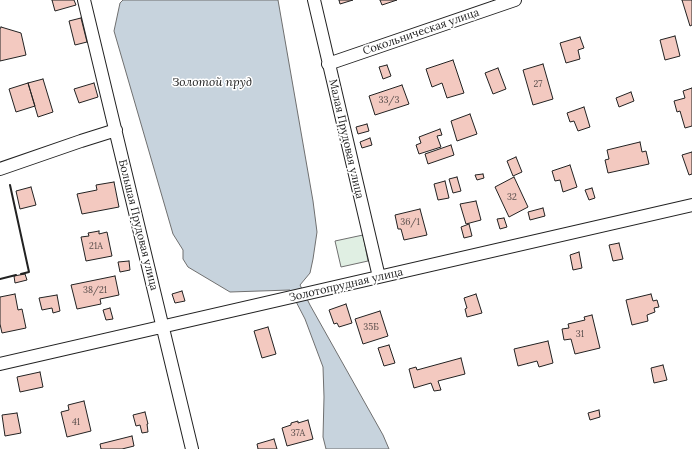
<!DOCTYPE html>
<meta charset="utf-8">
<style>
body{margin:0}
canvas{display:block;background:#fff}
</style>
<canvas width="692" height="449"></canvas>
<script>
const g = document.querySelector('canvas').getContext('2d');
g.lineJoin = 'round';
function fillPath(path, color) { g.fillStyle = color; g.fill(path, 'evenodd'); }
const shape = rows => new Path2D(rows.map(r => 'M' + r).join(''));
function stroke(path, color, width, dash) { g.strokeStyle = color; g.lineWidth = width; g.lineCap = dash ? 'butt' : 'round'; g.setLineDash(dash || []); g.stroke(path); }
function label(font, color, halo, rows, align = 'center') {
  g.font = font + ' Lora,serif'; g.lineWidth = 3; g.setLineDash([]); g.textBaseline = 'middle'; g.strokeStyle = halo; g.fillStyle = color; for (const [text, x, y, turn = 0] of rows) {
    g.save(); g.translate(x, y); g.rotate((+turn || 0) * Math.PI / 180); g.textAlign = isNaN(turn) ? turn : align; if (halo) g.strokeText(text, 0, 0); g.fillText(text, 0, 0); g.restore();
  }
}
const green = shape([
 [363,235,368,261,341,267,335,241,363,235]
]);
fillPath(green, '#e0efe3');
stroke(green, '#6f6f6f', 1);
const water = shape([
 [123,0,278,0,313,201,317,232,313,259,310,273,300,285,310,305,383,435,389,449,326,449,323,437,324,397,323,367,305,319,290,290,230,292,188,267,183,259,183,250,173,234,114,31,120,3,123,0]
]);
fillPath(water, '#c7d3dd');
stroke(water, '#6f6f6f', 1);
const building = shape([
 [52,0,74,0,76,5,55,11,52,0],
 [339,0,353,0,340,4,339,0],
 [380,0,397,0,382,5,380,0],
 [682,0,692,0,692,25,690,26,682,0],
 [81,18,87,42,75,45,69,21,81,18],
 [1,27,21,33,26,55,0,61,0,29,1,27],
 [675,36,680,56,665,60,660,40,675,36],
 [580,37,584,48,578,50,580,59,566,63,560,43,580,37],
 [453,60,464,93,447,98,442,83,432,87,426,69,453,60],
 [543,64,553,99,533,105,523,70,543,64],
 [387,65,391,76,383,79,379,67,387,65],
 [498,68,506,89,493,94,485,73,498,68],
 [43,79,53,112,38,117,28,83,43,79],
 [28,83,35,106,16,112,9,89,28,83],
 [94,83,98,97,79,103,74,89,94,83],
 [402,85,409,104,375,115,369,96,402,85],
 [692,88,692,126,685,128,680,111,677,112,674,101,685,98,683,91,692,88],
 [631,92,634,101,619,107,616,98,631,92],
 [584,107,590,127,578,131,574,121,570,122,567,113,584,107],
 [470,114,477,134,457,141,451,121,470,114],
 [367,124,369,131,358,134,356,127,367,124],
 [440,129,442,135,437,136,441,147,419,154,416,145,421,143,419,137,440,129],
 [370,138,372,145,362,148,360,142,370,138],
 [640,142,642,152,646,151,649,164,608,173,605,160,609,159,607,150,640,142],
 [451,145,454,155,428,164,425,154,451,145],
 [692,152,692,174,689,175,682,155,692,152],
 [516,157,522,172,513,176,507,161,516,157],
 [570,165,577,187,563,192,560,180,555,181,552,171,570,165],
 [483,174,484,178,477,180,475,175,483,174],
 [457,177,461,191,453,193,449,179,457,177],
 [514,177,528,207,509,217,495,187,514,177],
 [445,181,449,198,438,200,434,184,445,181],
 [114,182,119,207,82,214,77,194,97,190,96,185,114,182],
 [31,187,36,205,20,209,16,191,31,187],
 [592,188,595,198,589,200,585,190,592,188],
 [476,201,481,220,466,224,460,204,476,201],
 [543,208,545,216,530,220,528,212,543,208],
 [420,209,427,235,404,240,401,229,398,229,395,215,420,209],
 [504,218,507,227,500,229,497,219,504,218],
 [469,224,472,236,464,238,461,227,469,224],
 [99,231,99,234,107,232,112,256,86,261,81,237,89,236,88,233,99,231],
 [619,243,623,259,613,261,609,245,619,243],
 [579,252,582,268,573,270,570,255,579,252],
 [129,261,130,270,120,272,118,262,129,261],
 [25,274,27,280,15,283,14,276,25,274],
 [115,276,119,295,100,299,101,304,77,309,71,285,115,276],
 [182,291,185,301,175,303,172,294,182,291],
 [15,294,18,310,22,309,26,328,2,333,0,324,0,297,15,294],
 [476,294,482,313,467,317,465,309,467,308,464,298,476,294],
 [651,294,653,301,657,300,659,307,654,308,655,312,647,315,648,321,632,325,626,300,651,294],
 [57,295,60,311,53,313,52,308,42,310,39,298,57,295],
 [346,304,352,323,339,327,337,323,334,324,329,310,346,304],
 [110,308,113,319,106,320,103,310,110,308],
 [380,311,388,336,363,344,355,319,380,311],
 [592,315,600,348,575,354,571,339,564,340,562,329,569,328,568,324,585,320,584,317,592,315],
 [268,327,276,354,262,358,254,331,268,327],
 [548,341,553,363,539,367,537,361,518,366,514,349,548,341],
 [389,345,395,363,384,366,378,348,389,345],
 [461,358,465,374,438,381,441,390,434,391,431,383,414,388,409,369,416,367,417,370,461,358],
 [663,365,667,380,654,383,651,368,663,365],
 [40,372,43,387,20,392,17,377,40,372],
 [84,401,91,431,67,437,61,412,69,410,68,405,84,401],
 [599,410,600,417,590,420,588,413,599,410],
 [145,412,148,424,147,424,148,432,142,433,140,425,136,426,133,415,145,412],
 [17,413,21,433,5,436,2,415,17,413],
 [308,420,313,439,287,446,282,428,291,425,291,423,298,421,298,423,308,420],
 [132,436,134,446,122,449,101,449,100,444,132,436],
 [274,439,277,449,258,449,257,444,274,439]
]);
fillPath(building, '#f3c9c0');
stroke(building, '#222', 1);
const minor = shape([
 [84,0,192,449],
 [314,0,379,277],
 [328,64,515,0],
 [0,169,81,141,116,130],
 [0,364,692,205]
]);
stroke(minor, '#222', 14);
stroke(minor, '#fff', 12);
stroke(shape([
 [10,185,29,272,21,274],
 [0,279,16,275]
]), '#222', 2);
label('9px', '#564c4a', null, [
 ["27",538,84],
 ["33/3",389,100],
 ["32",512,197],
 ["36/1",410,222],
 ["21А",96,246],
 ["38/21",95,290],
 ["35Б",371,327],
 ["31",580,334],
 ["41",76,422],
 ["37А",298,433]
]);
label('11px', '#222', '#fff', [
 ["Сокольническая улица",421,32,-19],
 ["Малая Прудовая улица",346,139,77],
 ["Большая Прудовая улица",138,225,76],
 ["Золотопрудная улица",346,285,-13]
]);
label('italic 12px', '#222', '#fff', [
 ["Золотой пруд",212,83]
]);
</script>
